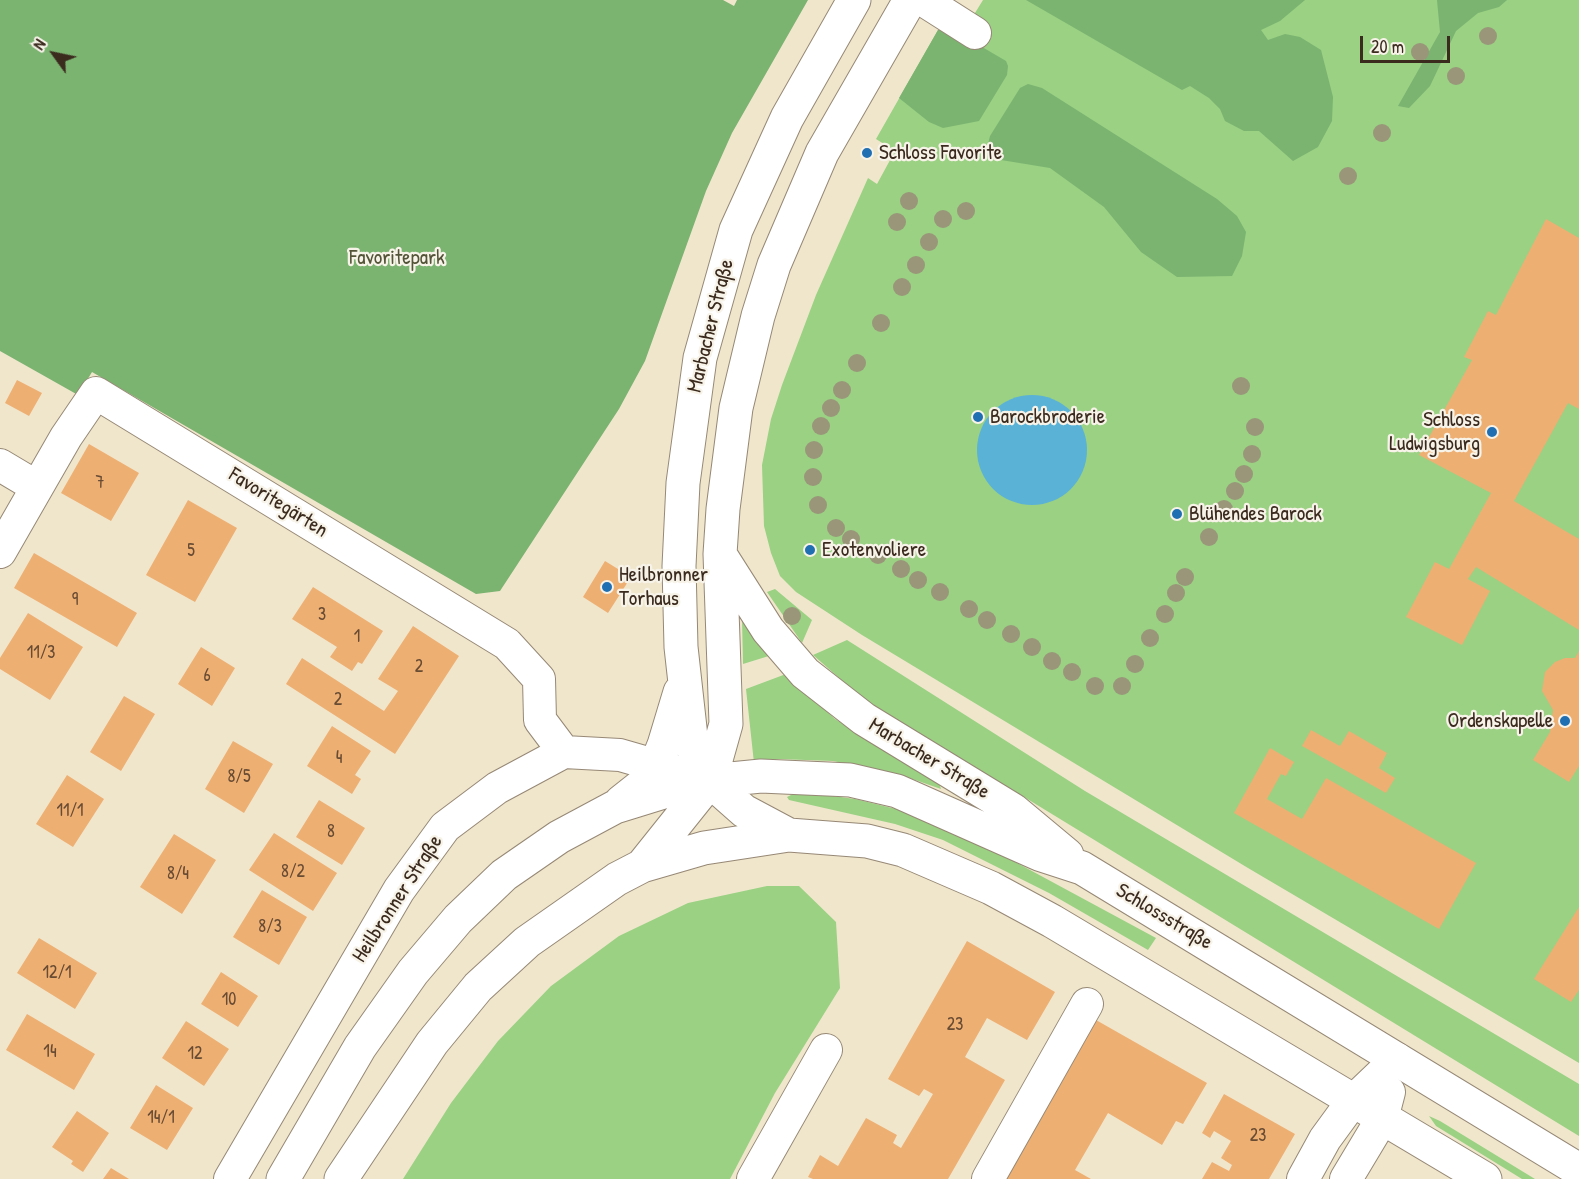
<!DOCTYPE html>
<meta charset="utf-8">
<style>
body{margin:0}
#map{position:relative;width:1579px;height:1179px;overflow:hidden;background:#f0e6cc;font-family:"Patrick Hand",sans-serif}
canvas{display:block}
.north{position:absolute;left:24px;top:24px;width:60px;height:60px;-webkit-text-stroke:4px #f7f3e8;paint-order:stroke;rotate:303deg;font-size:16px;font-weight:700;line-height:24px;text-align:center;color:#3b2a1e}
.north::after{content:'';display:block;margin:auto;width:21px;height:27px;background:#3b2a1e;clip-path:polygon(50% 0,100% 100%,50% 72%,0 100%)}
.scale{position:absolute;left:1360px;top:36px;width:90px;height:27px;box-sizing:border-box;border:3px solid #3b2a1e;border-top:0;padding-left:8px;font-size:18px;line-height:21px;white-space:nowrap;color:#3b2a1e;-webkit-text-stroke:4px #f7f3e8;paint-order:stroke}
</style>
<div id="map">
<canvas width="1579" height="1179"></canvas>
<div class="north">N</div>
<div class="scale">20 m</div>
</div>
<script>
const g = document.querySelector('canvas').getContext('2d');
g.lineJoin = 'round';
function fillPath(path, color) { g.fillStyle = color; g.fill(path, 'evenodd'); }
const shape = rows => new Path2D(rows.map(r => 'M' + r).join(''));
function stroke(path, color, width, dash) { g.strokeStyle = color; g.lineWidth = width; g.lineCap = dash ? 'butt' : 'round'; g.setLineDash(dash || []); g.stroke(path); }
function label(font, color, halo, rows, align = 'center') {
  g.font = font + ' "Patrick Hand",sans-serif'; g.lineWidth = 4.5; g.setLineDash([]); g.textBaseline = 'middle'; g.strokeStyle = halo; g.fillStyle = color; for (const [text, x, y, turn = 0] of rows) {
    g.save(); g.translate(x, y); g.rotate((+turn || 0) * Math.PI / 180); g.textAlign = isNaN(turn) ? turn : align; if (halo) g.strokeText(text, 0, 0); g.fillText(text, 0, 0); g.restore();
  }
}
fillPath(shape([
 [983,0,1579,0,1579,1063,1248,868,862,635,796,592,780,576,771,553,764,526,762,465,771,419,782,385,816,295,868,178,877,184,895,151,876,139,938,30,962,34],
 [775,589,812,620,802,643,767,592],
 [742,618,772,655,743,664],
 [847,640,1085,791,1579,1084,1579,1136,862,698,813,655],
 [786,674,835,719,939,783,941,789,898,774,833,761,778,759,754,763,746,689],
 [793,794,818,794,855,799,896,809,938,824,993,850,1156,938,1148,950,1049,893,943,840,895,824,789,800,787,797],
 [767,886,799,886,836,922,840,988,775,1093,730,1179,403,1179,451,1103,498,1041,551,986,619,936,688,903],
 [1429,1116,1440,1121,1535,1179,1522,1179,1436,1126]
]), '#9ad183');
fillPath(shape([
 [0,0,723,0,734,6,737,0,808,0,732,133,706,191,645,361,619,409,500,591,476,594,92,372,78,395,0,351],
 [1026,0,1305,0,1280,21,1261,30,1268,40,1285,34,1300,37,1321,50,1333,97,1332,121,1318,147,1293,161,1259,131,1244,131,1225,121,1220,109,1209,98,1190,86,1182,90],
 [1437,0,1507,0,1499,7,1478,13,1456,31,1430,86,1409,108,1398,106,1440,32],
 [948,27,1006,61,1008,66,1007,75,979,121,943,128,929,122,899,98,938,30],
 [1028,84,1042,88,1217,199,1237,216,1246,232,1242,256,1232,276,1177,277,1141,252,1104,207,1050,168,995,159,987,148,990,136,1020,88]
]), '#7bb371');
fillPath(shape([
 '977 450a55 55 0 1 1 110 0a55 55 0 1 1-110 0Z'
]), '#5ab2d7');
fillPath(shape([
 [1546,219,1579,238,1579,409,1568,403,1514,501,1579,539,1579,630,1476,567,1468,579,1490,591,1462,645,1406,617,1435,562,1449,569,1491,493,1419,455,1472,360,1464,357,1488,311,1496,315],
 [17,380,42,393,29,416,5,403],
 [89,444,139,473,111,521,61,493],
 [188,500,237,528,195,602,146,575],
 [34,553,137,613,117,647,14,588],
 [605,561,631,577,608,613,583,597],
 [313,587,383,631,362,664,358,662,352,671,330,657,337,647,292,619],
 [28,613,83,647,50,700,0,669,0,658],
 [413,626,459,656,395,754,286,684,302,658,384,711,398,691,378,679],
 [201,647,235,668,212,706,178,684],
 [1579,651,1579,766,1569,782,1533,760,1550,732,1553,710,1542,691,1545,672,1555,662,1565,658,1575,658],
 [124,696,155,714,121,771,90,752],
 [332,726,371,751,355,775,361,779,352,794,307,766],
 [1311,730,1340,746,1349,731,1387,753,1379,768,1395,778,1386,793,1302,746],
 [233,741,273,764,244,813,205,789],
 [1270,748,1294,762,1286,776,1281,774,1267,799,1302,819,1326,778,1476,863,1439,929,1234,813],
 [67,775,104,799,73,847,36,824],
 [319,800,365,828,342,865,296,837],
 [274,833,337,873,313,911,249,870],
 [174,834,216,860,182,914,140,887],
 [262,890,307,917,279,965,233,937],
 [1579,907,1579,990,1571,1002,1534,979],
 [39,938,97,973,75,1009,17,973],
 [967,941,1055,992,1027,1040,987,1018,965,1057,1005,1080,948,1179,813,1179,808,1177,820,1155,838,1166,866,1118,897,1135,893,1143,901,1148,933,1094,924,1089,919,1096,888,1079],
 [221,972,258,996,238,1027,201,1004],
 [27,1014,95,1054,74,1090,6,1050],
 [1096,1020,1207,1083,1183,1124,1176,1121,1162,1145,1108,1113,1075,1170,1091,1179,1004,1179],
 [186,1021,229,1049,204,1086,162,1058],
 [156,1085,193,1108,167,1150,130,1128],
 [1224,1094,1295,1134,1269,1179,1202,1179,1212,1162,1229,1171,1232,1165,1221,1158,1231,1141,1214,1131,1210,1138,1202,1133],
 [77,1111,109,1133,83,1172,71,1164,73,1161,52,1147],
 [111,1168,129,1179,103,1179]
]), '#eeaf73');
const minor = shape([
 [923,0,975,33],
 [0,465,37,487],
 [0,552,66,437,96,393,507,644,539,679,540,720,564,752],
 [230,1179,399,890,445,827,497,788,564,752,620,755,710,781],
 [753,1179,826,1050],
 [988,1179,1087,1004],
 [1303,1179,1325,1139,1352,1102,1397,1059],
 [1346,1179,1382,1119,1389,1092]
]);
const major = shape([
 [721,556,768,630,805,673,864,719,1013,810,1067,855],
 [621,802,645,783,656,765,664,745,680,692],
 [789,835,744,811,710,781,692,746,681,647,679,566,683,483,700,358,736,230,787,118,854,0],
 [642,866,710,781,726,724,720,554,723,509,736,408,758,316,774,265,822,153,910,0],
 [283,1179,360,1047,413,972,458,919,504,875,559,837,615,807,670,790,710,781,761,776,850,780,897,791,1039,854,1082,868,1579,1170],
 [341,1179,432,1043,478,987,527,942,617,879,642,866,704,848,789,835,867,841,903,850,991,888,1052,921,1485,1179]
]);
stroke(minor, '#968875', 34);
stroke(major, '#968875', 35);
stroke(minor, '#fff', 32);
stroke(major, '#fff', 33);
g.fillStyle = '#9a967a';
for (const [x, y] of [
 [1488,36],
 [1420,52],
 [1456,76],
 [1382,133],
 [1348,176],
 [909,201],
 [966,211],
 [943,219],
 [897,222],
 [929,242],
 [916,265],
 [902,287],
 [881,323],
 [857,363],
 [1241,386],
 [842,390],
 [831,408],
 [821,426],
 [1255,427],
 [814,450],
 [1252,454],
 [1244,474],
 [813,477],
 [1235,491],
 [818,505],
 [1224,509],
 [836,528],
 [1209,537],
 [851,539],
 [878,555],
 [901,569],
 [1185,577],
 [918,580],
 [940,592],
 [1176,593],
 [969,609],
 [1165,614],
 [792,616],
 [987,620],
 [1011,634],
 [1150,638],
 [1032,647],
 [1052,661],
 [1135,664],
 [1072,672],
 [1095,686],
 [1122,686]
]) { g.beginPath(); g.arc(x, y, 9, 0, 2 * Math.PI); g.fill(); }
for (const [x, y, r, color] of [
 [867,153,6,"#1f6fb2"],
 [978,417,6,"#1f6fb2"],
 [1492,432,6,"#1f6fb2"],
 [1177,514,6,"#1f6fb2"],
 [810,550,6,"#1f6fb2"],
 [607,587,6,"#1f6fb2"],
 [1565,721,6,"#1f6fb2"]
]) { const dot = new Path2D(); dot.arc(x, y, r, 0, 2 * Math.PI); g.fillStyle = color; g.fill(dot); stroke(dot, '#f7f3e8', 2); }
label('18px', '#684b33', null, [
 ["7",100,483],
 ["5",191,551],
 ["9",75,600],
 ["3",322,615],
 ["1",357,637],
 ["11/3",41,653],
 ["2",419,667],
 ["6",207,676],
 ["2",338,700],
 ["4",339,758],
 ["8/5",239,777],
 ["11/1",70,811],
 ["8",331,832],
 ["8/2",293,872],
 ["8/4",178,874],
 ["8/3",270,927],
 ["12/1",57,973],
 ["10",229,1000],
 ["23",955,1025],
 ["14",50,1052],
 ["12",195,1054],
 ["14/1",161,1118],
 ["23",1258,1136]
]);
label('21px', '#3b2a1e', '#f7f3e8', [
 ["Schloss Favorite",879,153],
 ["Barockbroderie",990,417],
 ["Schloss",1480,420,"right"],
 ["Ludwigsburg",1480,444,"right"],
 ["Blühendes Barock",1189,514],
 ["Exotenvoliere",822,550],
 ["Heilbronner",619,575],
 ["Torhaus",619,599],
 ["Ordenskapelle",1553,721,"right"]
], 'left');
label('21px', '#535437', '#f7f3e8', [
 ["Favoritepark",397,258]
]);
label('21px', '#3b2a1e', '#f7f3e8', [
 ["Marbacher Straße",711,326,-76],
 ["Favoritegärten",278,503,32],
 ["Marbacher Straße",929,759,31],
 ["Heilbronner Straße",398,899,-57],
 ["Schlossstraße",1164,917,31]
]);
</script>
